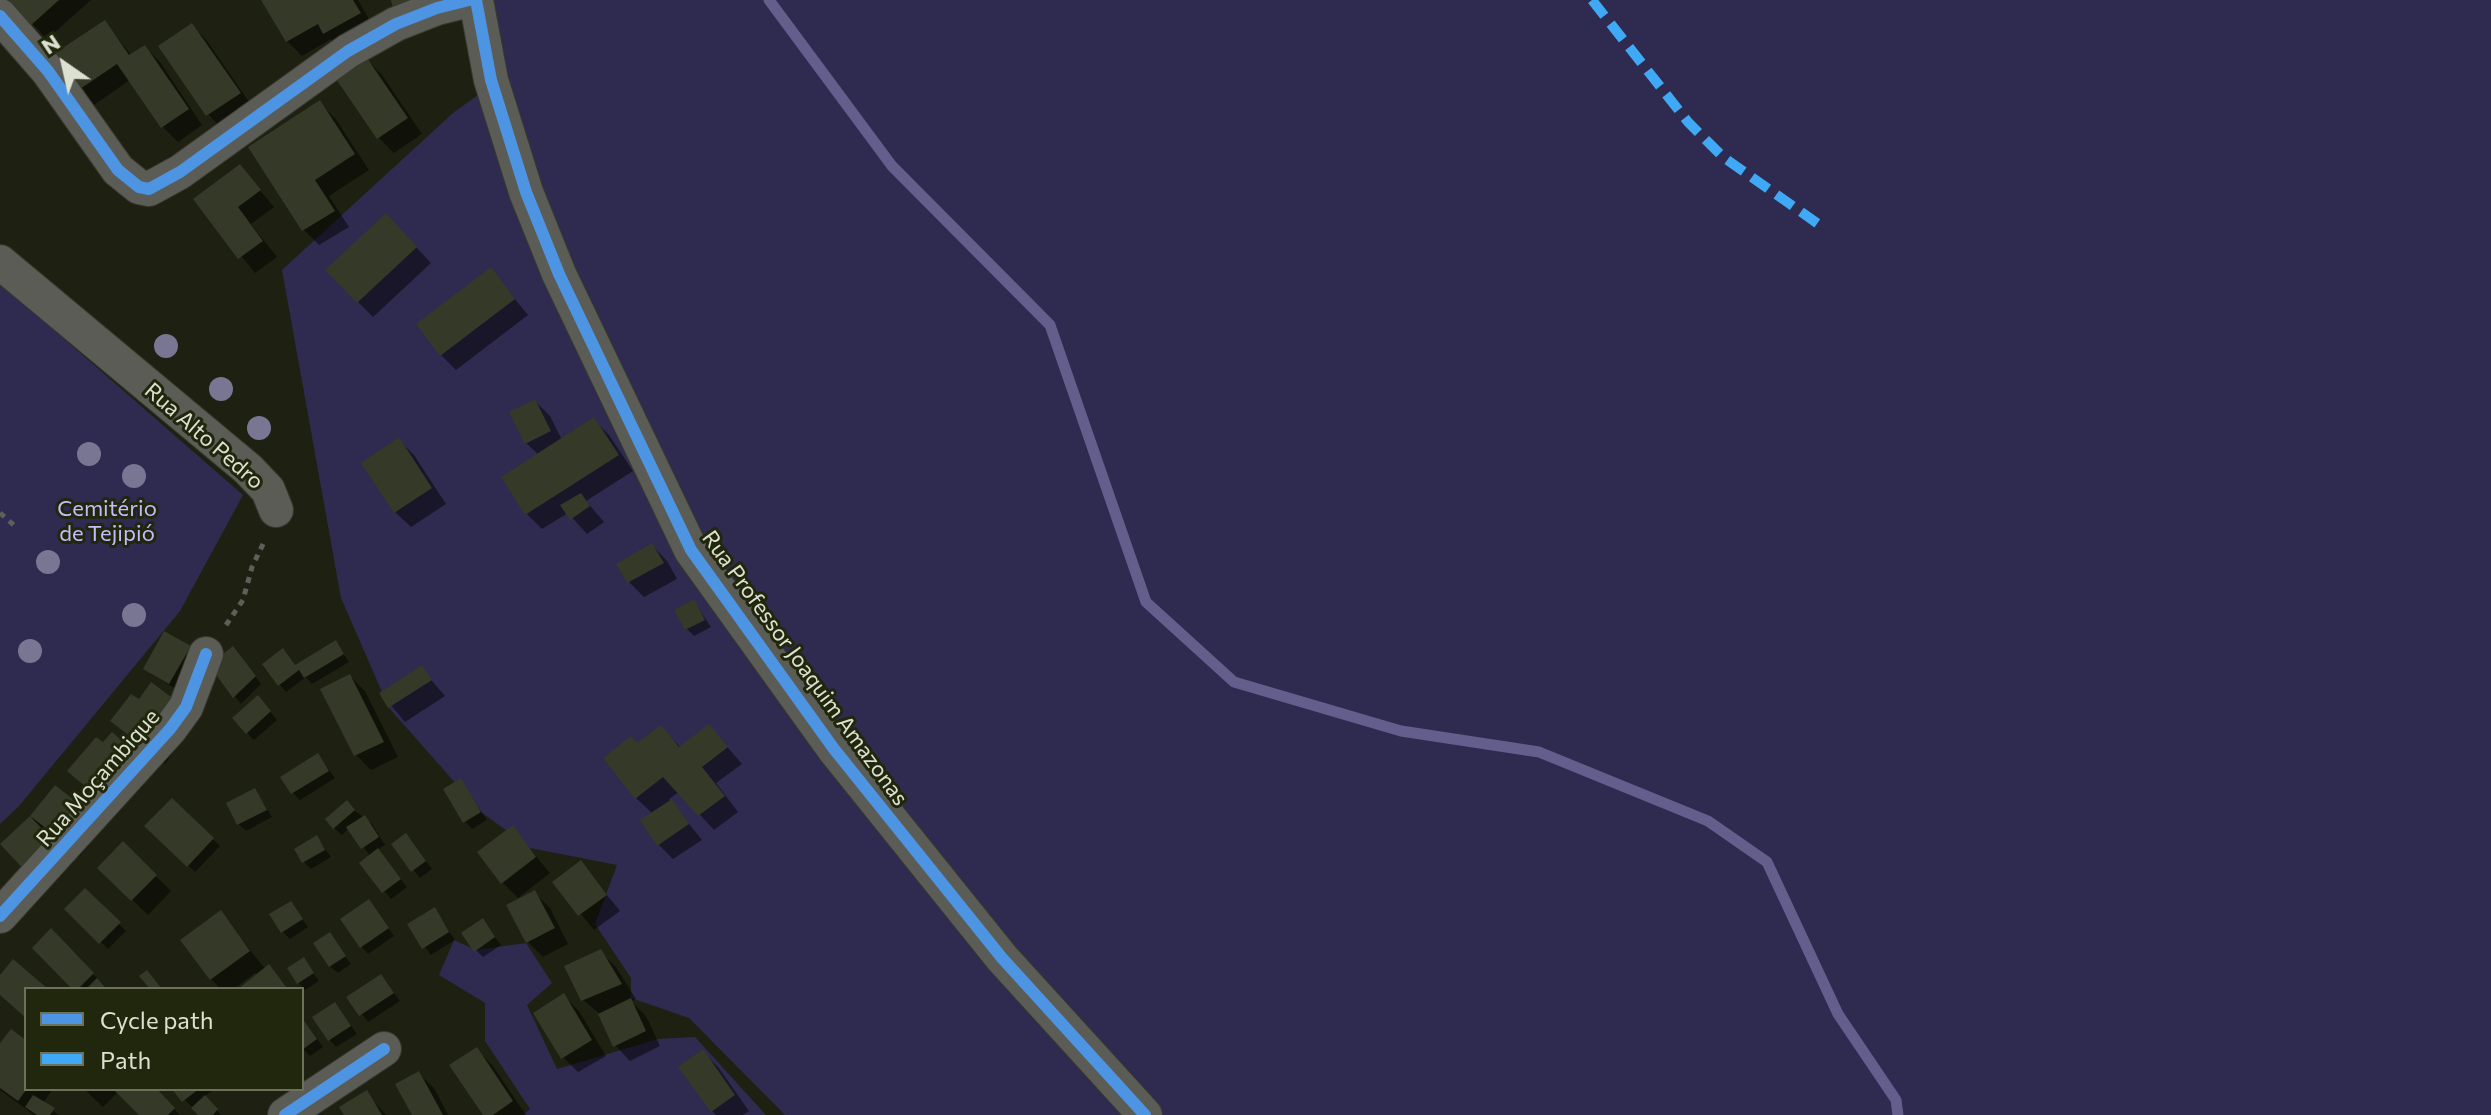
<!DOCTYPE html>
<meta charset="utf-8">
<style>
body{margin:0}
#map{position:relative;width:2491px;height:1115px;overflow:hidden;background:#1e2112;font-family:Commissioner,sans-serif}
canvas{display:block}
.legend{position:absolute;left:24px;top:987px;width:280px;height:104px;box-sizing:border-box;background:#21270c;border:2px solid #6c715b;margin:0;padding:10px 14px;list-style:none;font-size:24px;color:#dce1d1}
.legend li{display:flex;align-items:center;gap:16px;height:40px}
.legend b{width:40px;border:2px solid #6c715b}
.north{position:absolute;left:24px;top:24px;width:80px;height:80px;-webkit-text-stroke:6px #21270c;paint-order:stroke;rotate:326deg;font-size:22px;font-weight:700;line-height:32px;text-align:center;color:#dce1d1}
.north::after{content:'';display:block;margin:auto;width:28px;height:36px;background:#dce1d1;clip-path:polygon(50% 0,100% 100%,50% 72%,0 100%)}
</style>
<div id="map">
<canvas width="2491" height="1115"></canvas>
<ul class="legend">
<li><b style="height:10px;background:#4d94e3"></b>Cycle path</li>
<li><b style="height:10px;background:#3fa9f5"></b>Path</li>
</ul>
<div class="north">N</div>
</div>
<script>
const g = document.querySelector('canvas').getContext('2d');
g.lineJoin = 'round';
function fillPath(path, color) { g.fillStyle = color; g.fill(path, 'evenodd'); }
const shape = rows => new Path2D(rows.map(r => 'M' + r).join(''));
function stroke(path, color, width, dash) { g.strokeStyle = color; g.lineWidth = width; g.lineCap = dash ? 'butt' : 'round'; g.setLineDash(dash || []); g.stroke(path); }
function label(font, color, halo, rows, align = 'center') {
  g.font = font + ' Commissioner,sans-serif'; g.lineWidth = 6; g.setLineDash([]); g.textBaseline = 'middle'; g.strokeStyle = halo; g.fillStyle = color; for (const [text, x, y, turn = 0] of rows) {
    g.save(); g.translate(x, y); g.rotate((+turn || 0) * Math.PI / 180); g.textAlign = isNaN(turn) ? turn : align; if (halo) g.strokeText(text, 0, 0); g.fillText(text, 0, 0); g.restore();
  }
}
fillPath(shape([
 [484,0,2491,0,2491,1115,785,1115,689,1018,631,998,631,978,595,924,617,865,530,848,481,812,389,708,341,598,282,270,453,113,497,81],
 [0,283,243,495,180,611,19,806,0,824],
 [454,940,476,950,526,943,552,983,527,1005,557,1069,658,1039,695,1037,766,1115,523,1115,530,1109,485,1041,485,1003,439,975]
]), '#2f2a4f');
fillPath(shape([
 [10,0,91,0,47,39],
 [264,0,358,0,375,29,340,48,331,39,302,56,287,41],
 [105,22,132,56,145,47,160,62,202,125,178,142,163,127,130,80,94,105,79,90],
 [192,25,207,41,254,109,223,130,208,114],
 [367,60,382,75,422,134,394,153,379,138,339,79],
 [320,103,335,118,369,170,329,196,349,227,319,245,304,230,250,148],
 [240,167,274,207,251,224,277,257,255,273,196,200],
 [401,231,431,263,373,317,358,302],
 [491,270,528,315,456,370,441,355],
 [535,401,550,416,562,440,594,420,609,435,633,471,586,501,604,522,587,534,568,513,542,529,527,514,539,455,526,443],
 [399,440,414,455,446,504,411,527,395,512],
 [652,545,667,561,677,579,644,597,629,582],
 [694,602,711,627,694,636,687,629],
 [336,643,349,662,312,684,306,677,286,692,279,684,296,667],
 [189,647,197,654,177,690,145,669],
 [240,656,261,684,241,704,211,666],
 [421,668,445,696,405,722,381,693],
 [350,676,365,691,398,757,371,770,355,754],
 [139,702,183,738,165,764,113,721],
 [265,705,277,720,254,740,247,733],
 [709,726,742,764,716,783,738,812,714,830,679,792,669,799,702,840,673,859,658,844,653,814,636,798,638,745,661,727,681,748],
 [318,755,335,778,300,800,293,793],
 [461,781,487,820,472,829,465,821],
 [55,787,102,828,80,856,43,830,73,863,45,889,2,844,32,818],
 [255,790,272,817,246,831,238,824],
 [172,801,220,846,195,872,147,826],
 [354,810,372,824,385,845,377,850,407,887,391,899,362,864,371,857,349,828,342,835,334,828],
 [512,828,550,873,518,898,502,882],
 [316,837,331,857,311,869,304,862],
 [413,843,432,869,420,878,393,845],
 [123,844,171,891,148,915,100,868],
 [581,863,620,911,594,930,555,882],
 [85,890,126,931,108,949,67,909],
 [535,893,550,908,568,944,543,957,528,942],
 [369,902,394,936,368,954,361,946],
 [291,903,308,927,290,939,283,932],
 [434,910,455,940,431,955,409,925],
 [221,913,266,970,276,974,288,989,244,989,258,976,255,973,234,989,221,989,211,979,183,940],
 [482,921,501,945,483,957,476,950],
 [51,931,108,989,75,989],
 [329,934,351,964,338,973,330,966],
 [600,952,616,967,636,999,631,1001,646,1016,660,1046,630,1061,615,1045,600,1014,583,1000],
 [304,960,319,981,305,990,298,982],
 [381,976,400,1001,368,1022,349,997],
 [564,996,579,1011,606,1056,578,1072,563,1057],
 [335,1004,357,1034,336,1047,329,1039],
 [302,1018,323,1047,310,1056,302,1048],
 [26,1042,26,1089,53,1089,43,1103,59,1115,34,1115,0,1090,0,1046],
 [477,1050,492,1065,526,1115,485,1115],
 [703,1052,718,1067,749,1111,743,1115,716,1115,712,1111],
 [418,1073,434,1088,448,1115,415,1115],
 [84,1089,154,1089,180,1115,142,1115,118,1092,103,1107],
 [174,1089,214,1089,204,1097,221,1115,200,1115],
 [366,1093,386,1115,346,1115]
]), '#0007');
stroke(shape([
 [769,0,892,166,1050,325,1146,602,1234,682,1401,731,1539,752,1708,821,1767,862,1838,1014,1896,1100,1898,1115]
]), '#645e8d', 11);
fillPath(shape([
 [7,0,59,0,30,26],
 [261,0,353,0,361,13,323,34,318,24,286,42],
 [391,0,424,0,393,9],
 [105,20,129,55,145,45,189,109,161,128,117,64,77,91,52,55],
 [192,23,241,93,206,116,158,46],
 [367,58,408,118,377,139,336,79],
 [320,100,355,154,315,180,335,211,302,231,248,147],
 [240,164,261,190,238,207,263,241,238,259,193,199],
 [386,213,417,247,357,303,325,270],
 [491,267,515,299,440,356,416,324],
 [535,399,551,431,525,444,509,412],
 [594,417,619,455,525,515,501,477],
 [399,437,432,488,394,513,361,463],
 [581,493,590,506,570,520,560,505],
 [652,543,664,563,627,583,616,564],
 [694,599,705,620,685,630,674,610],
 [164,631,191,646,169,684,143,669],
 [336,640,344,654,304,678,299,670,278,686,262,664,283,648,295,665],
 [233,646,256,676,233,698,209,665],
 [422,665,432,680,388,708,379,693],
 [350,674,384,742,354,756,320,689],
 [151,682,182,705,148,750,110,721,131,694,139,699],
 [258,695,271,711,246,734,232,718],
 [709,724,728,747,702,767,725,796,698,816,663,777,635,799,603,758,631,736,637,743,661,725,679,747],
 [112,732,138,754,100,799,67,771,96,737,103,742],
 [318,753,329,771,291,794,280,777],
 [461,778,481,812,463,823,443,789],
 [55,785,88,811,64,842,30,816,59,847,29,875,0,844,30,816],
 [255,788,267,810,237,825,226,803],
 [172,798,214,838,187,867,144,826],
 [672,799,689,824,657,846,640,820],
 [347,800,355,810,333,829,325,819],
 [365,815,379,837,361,849,346,827],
 [513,825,536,857,501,884,477,852],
 [406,833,426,861,411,872,391,844],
 [317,835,325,850,302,863,294,849],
 [123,841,157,875,131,901,97,868],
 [378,848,401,879,382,893,359,863],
 [581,860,607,895,578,916,552,882],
 [85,888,121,922,99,944,64,909],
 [535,890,555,928,526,943,506,905],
 [369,899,389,928,360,948,340,919],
 [291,901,303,919,281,933,269,914],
 [435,907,449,932,422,949,407,924],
 [221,910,250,951,210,980,180,940],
 [483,918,495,937,474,952,461,933],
 [51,928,94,973,78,989,72,989,32,948],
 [330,932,346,956,329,967,313,943],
 [601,949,622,984,581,1001,564,966],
 [304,957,314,973,297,984,287,968],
 [13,959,48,989,26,989,26,1018,0,995,0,975],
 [269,964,287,988,238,989],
 [147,970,162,989,150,989,139,976],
 [381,974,394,993,359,1016,346,997],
 [97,978,107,989,86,989],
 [564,993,592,1040,561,1059,533,1013],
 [631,998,646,1031,613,1047,598,1014],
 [335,1002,351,1026,328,1041,312,1017],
 [302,1018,317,1039,302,1050],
 [11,1029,26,1040,26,1090,18,1101,0,1088,0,1043],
 [477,1047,513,1101,493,1115,483,1115,449,1065],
 [703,1049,735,1095,711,1112,678,1067],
 [419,1071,443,1115,412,1115,395,1084],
 [113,1089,157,1089,175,1108,168,1115,139,1115],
 [172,1089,199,1089,182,1102],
 [367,1090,382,1115,344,1115,339,1107],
 [33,1095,55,1108,50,1115,37,1115,25,1107],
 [205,1095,218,1109,213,1115,198,1115,191,1108]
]), '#353927');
const minor = shape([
 [476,0,491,80,526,192,559,274,691,550,834,749,1002,958,1145,1115],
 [0,16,48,71,118,170,139,187,149,189,180,172,348,51,396,24,437,8,469,0],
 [0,262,248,469,268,490,276,510],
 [0,916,170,729,186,707,206,654],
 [285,1115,384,1049]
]);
stroke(minor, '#383a2e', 36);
stroke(shape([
 [0,513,16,527],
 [226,625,243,600,252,567,265,540]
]), '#5d5f58', 5, [6, 6]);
stroke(minor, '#5a5c55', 34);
stroke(shape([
 [1592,0,1688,122,1723,157,1824,228]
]), '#3fa9f5', 10, [20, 10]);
stroke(shape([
 [476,0,491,80,526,192,559,274,691,550,834,749,1002,958,1145,1115],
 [0,16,48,71,118,170,139,187,149,189,180,172,348,51,396,24,437,8,469,0],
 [0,916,170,729,186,707,206,654],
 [285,1115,384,1049]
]), '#4d94e3', 12);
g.fillStyle = '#797693';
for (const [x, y] of [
 [166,346],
 [221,389],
 [259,428],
 [89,454],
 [134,476],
 [48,562],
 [134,615],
 [30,651]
]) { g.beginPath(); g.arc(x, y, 12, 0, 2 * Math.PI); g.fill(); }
label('22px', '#dce1d1', '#21270c', [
 ["Rua Alto Pedro",204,436,41],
 ["Rua Professor Joaquim Amazonas",805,668,54],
 ["Rua Moçambique",98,778,-49]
]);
label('22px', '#c3bcfc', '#21270c', [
 ["Cemitério",107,509],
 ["de Tejipió",107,534]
]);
</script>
